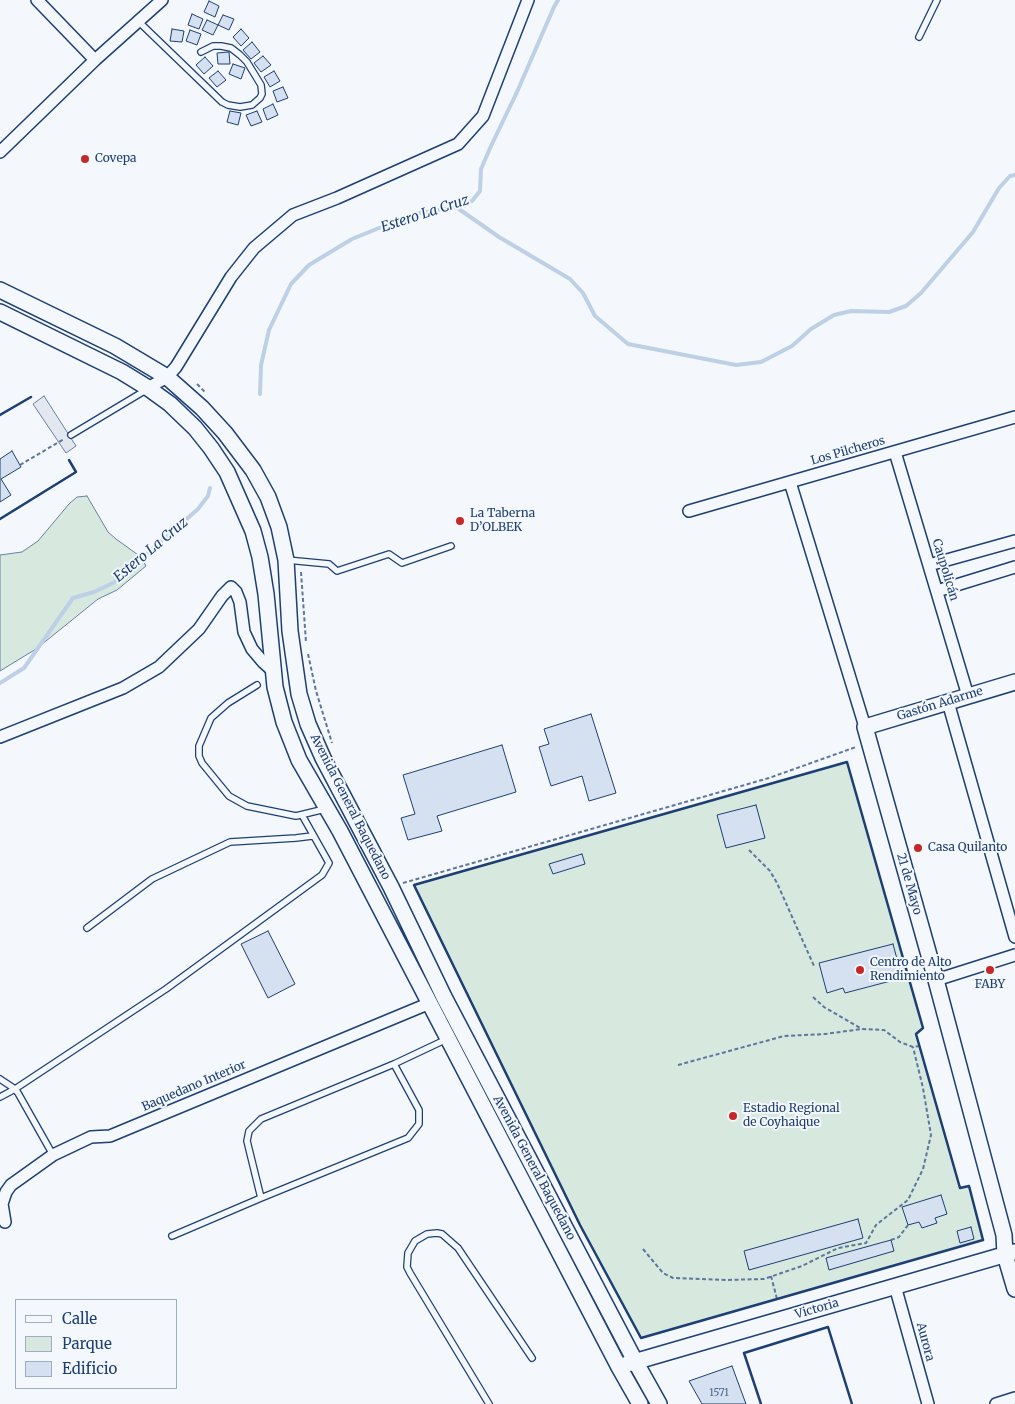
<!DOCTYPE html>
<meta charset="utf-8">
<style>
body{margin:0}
#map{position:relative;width:1015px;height:1404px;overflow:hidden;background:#f4f7fb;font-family:Merriweather,serif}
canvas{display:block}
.legend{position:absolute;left:15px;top:1299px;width:162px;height:90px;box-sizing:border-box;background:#f4f7fb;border:1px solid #9eadc5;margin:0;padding:6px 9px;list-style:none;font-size:15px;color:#1d3f73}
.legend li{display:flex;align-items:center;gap:10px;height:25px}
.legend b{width:25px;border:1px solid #9eadc5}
</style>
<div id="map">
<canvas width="1015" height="1404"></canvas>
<ul class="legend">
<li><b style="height:6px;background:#f4f7fb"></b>Calle</li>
<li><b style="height:14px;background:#d7e8df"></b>Parque</li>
<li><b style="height:14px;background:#d5e0f0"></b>Edificio</li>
</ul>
</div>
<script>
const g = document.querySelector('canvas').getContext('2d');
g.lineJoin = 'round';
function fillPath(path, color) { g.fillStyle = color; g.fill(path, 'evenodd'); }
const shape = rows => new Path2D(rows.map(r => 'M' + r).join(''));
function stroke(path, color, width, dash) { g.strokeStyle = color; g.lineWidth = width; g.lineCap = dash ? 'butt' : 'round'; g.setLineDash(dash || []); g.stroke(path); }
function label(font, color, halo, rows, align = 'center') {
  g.font = font + ' Merriweather,serif'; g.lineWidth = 4; g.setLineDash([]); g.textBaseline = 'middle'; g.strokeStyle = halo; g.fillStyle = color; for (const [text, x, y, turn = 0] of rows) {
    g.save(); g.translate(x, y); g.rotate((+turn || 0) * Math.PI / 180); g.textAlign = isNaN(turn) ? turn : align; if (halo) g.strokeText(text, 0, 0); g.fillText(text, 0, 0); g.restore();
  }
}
const green = shape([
 [87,496,108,532,116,539,141,557,146,566,117,590,98,599,77,616,36,649,0,671,0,555,22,552,38,541,69,504,77,497,87,496],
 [847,762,923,1028,916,1035,960,1188,969,1186,983,1240,641,1338,580,1225,414,885,847,762]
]);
fillPath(green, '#d7e8df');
stroke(green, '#687fa3', 1);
const parking = shape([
 [44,396,76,446,66,453,33,404,44,396]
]);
fillPath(parking, '#e3e8f0');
stroke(parking, '#687fa3', 1);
stroke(shape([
 [456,207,499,237,570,279,583,293,595,316,628,344,736,365,761,362,792,346,811,329,834,315,851,311,889,312,906,306,921,293,973,232,999,188,1010,176,1015,175],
 [260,394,261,365,269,330,291,284,309,265,352,239,384,226,420,213,456,207,472,201,480,191,481,169,491,146,517,92,554,7,558,0],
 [0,683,24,668,73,598,94,592,115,582,198,509,208,496,210,488]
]), '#bed0e5', 4);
const building = shape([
 [209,1,219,6,215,17,204,12,209,1],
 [192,14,203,19,199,29,188,25,192,14],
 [223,15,234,19,229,30,218,25,223,15],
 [207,20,218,25,213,35,202,30,207,20],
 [172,29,184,31,182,42,170,41,172,29],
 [241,29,249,38,241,46,233,37,241,29],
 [190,30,201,34,197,45,186,41,190,30],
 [252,42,260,52,251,59,243,50,252,42],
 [229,52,230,64,218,64,217,53,229,52],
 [263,56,271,65,261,72,254,63,263,56],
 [205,57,213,66,204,74,196,65,205,57],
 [233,64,245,68,241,79,229,74,233,64],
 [218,71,226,80,217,87,209,78,218,71],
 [274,71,280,81,270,87,264,77,274,71],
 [283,87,288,98,277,102,273,91,283,87],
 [273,104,278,115,267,120,263,109,273,104],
 [230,111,241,113,238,125,227,122,230,111],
 [257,111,262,122,251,126,246,115,257,111],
 [12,451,21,467,1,479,11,495,0,502,0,459,12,451],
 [591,714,616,793,589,801,582,776,551,786,539,747,549,744,544,729,591,714],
 [502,745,516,792,437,816,442,831,408,840,401,818,415,814,403,775,502,745],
 [756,805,765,838,726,848,717,815,756,805],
 [582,854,585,864,553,874,549,864,582,854],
 [268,931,295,984,268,998,241,944,268,931],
 [893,944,902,978,845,993,843,988,827,993,819,963,893,944],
 [941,1195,947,1214,935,1218,937,1223,922,1228,919,1222,908,1225,902,1207,941,1195],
 [858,1219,863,1238,749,1270,744,1251,858,1219],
 [971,1227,974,1239,960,1243,957,1231,971,1227],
 [891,1240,894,1251,829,1270,826,1258,891,1240],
 [732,1366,746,1404,702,1404,689,1381,732,1366]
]);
fillPath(building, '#d5e0f0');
stroke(building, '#1d3f73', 1);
const lane = shape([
 [138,21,222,102,228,105,240,107,252,105,260,98,262,94,261,85,247,62,240,55,231,48,221,46,213,46,201,52],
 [919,37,937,0],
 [71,435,146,390],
 [287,560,329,564,337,571,389,554,402,563,451,546],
 [257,685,228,703,211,718,199,746,199,756,202,763,229,796,247,806,296,816,325,809],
 [87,928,152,879,230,842,296,838,312,836],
 [0,1079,15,1089,18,1093,53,1155],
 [0,1097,15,1089,166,989,322,875,329,863,302,815],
 [261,1198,247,1141,249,1131,261,1119,394,1064,447,1039],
 [172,1236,261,1198,408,1138,419,1124,419,1110,394,1064],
 [489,1404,410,1273,407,1267,408,1253,415,1241,427,1234,437,1233,442,1234,458,1248,532,1358]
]);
const street = shape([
 [37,0,95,60],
 [0,152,95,60,162,0],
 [148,388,167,377,176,367,231,277,254,248,293,215,337,198,458,144,483,116,528,0],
 [895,452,968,696],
 [790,482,865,727],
 [689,511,1015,417],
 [929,565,1015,541],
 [937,591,1015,567],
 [948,702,1015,937],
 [0,737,123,688,159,667,199,629,222,596,231,587,236,592,240,602,244,632,252,649,263,662,273,671],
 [936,980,1015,955],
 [5,1222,2,1204,6,1192,11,1185,53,1155,91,1137,110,1136,430,1003],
 [895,1286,928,1404],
 [996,1404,1015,1398]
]);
const secondary = shape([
 [0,290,115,346,167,377,202,408,225,433,253,470,268,497,279,527,286,560,290,631,299,694,308,724,323,758,391,887,444,997,635,1361,659,1404],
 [0,312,122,372,148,388,170,404,195,428,211,448,227,472,253,531,260,557,266,594,275,687,284,722,299,760,340,831,619,1367,640,1404],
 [1015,682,865,727,936,980,1004,1235,1005,1255,1015,1289],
 [627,1364,1014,1252]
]);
stroke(lane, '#1d3f73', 8);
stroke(street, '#1d3f73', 14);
stroke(secondary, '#1d3f73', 18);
stroke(shape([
 [197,384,206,393],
 [20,465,64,439],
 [301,572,306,642],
 [308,654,316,691,332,743],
 [749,850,770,871,777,883,814,966],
 [403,883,769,778,856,747],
 [813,997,824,1007,862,1029],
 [678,1065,784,1036,825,1034,862,1029,884,1030,900,1042,913,1047,920,1046],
 [891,1240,899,1237,908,1225],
 [643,1249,663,1273,673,1278,727,1280,764,1279,802,1266,838,1248,866,1243,876,1225,908,1200,923,1169,931,1135,923,1088,913,1047],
 [771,1276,777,1299]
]), '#5e769c', 2, [4, 2.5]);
stroke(lane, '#f4f7fb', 5.5);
stroke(street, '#f4f7fb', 11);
stroke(secondary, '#f4f7fb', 15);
stroke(shape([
 [0,415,31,397],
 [0,519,76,472,69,460],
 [847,762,923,1028,916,1034,960,1188,969,1186,983,1240,641,1338,580,1225,414,885,847,762],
 [761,1404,744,1353,828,1327,852,1404]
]), '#1d3f73', 2.5);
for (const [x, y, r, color] of [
 [85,159,5,"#c62828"],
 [460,521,5,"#c62828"],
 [918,848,5,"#c62828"],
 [860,970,5,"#c62828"],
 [990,970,5,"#c62828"],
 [733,1116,5,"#c62828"]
]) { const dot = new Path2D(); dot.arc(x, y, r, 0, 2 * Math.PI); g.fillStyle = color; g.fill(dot); stroke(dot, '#f4f7fb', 2); }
label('10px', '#4b6792', null, [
 ["1571",719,1393]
]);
label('12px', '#1d3f73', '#f4f7fb', [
 ["Covepa",95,159],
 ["La Taberna",470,514],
 ["D’OLBEK",470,528],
 ["Casa Quilanto",928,848],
 ["Centro de Alto",870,963],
 ["Rendimiento",870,977],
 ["FABY",990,985,"center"],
 ["Estadio Regional",743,1109],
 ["de Coyhaique",743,1123]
], 'left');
label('12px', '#1d3f73', '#f4f7fb', [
 ["Los Pilcheros",848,451,-16],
 ["Caupolicán",945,570,73],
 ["Gastón Adarme",940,704,-17],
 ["Avenida General Baquedano",350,807,63],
 ["21 de Mayo",909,884,74],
 ["Baquedano Interior",194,1086,-23],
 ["Avenida General Baquedano",534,1168,62],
 ["Victoria",817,1309,-16],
 ["Aurora",925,1342,75]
]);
label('italic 14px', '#1d3f73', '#f4f7fb', [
 ["Estero La Cruz",425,214,-18],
 ["Estero La Cruz",151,550,-40]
]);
</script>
